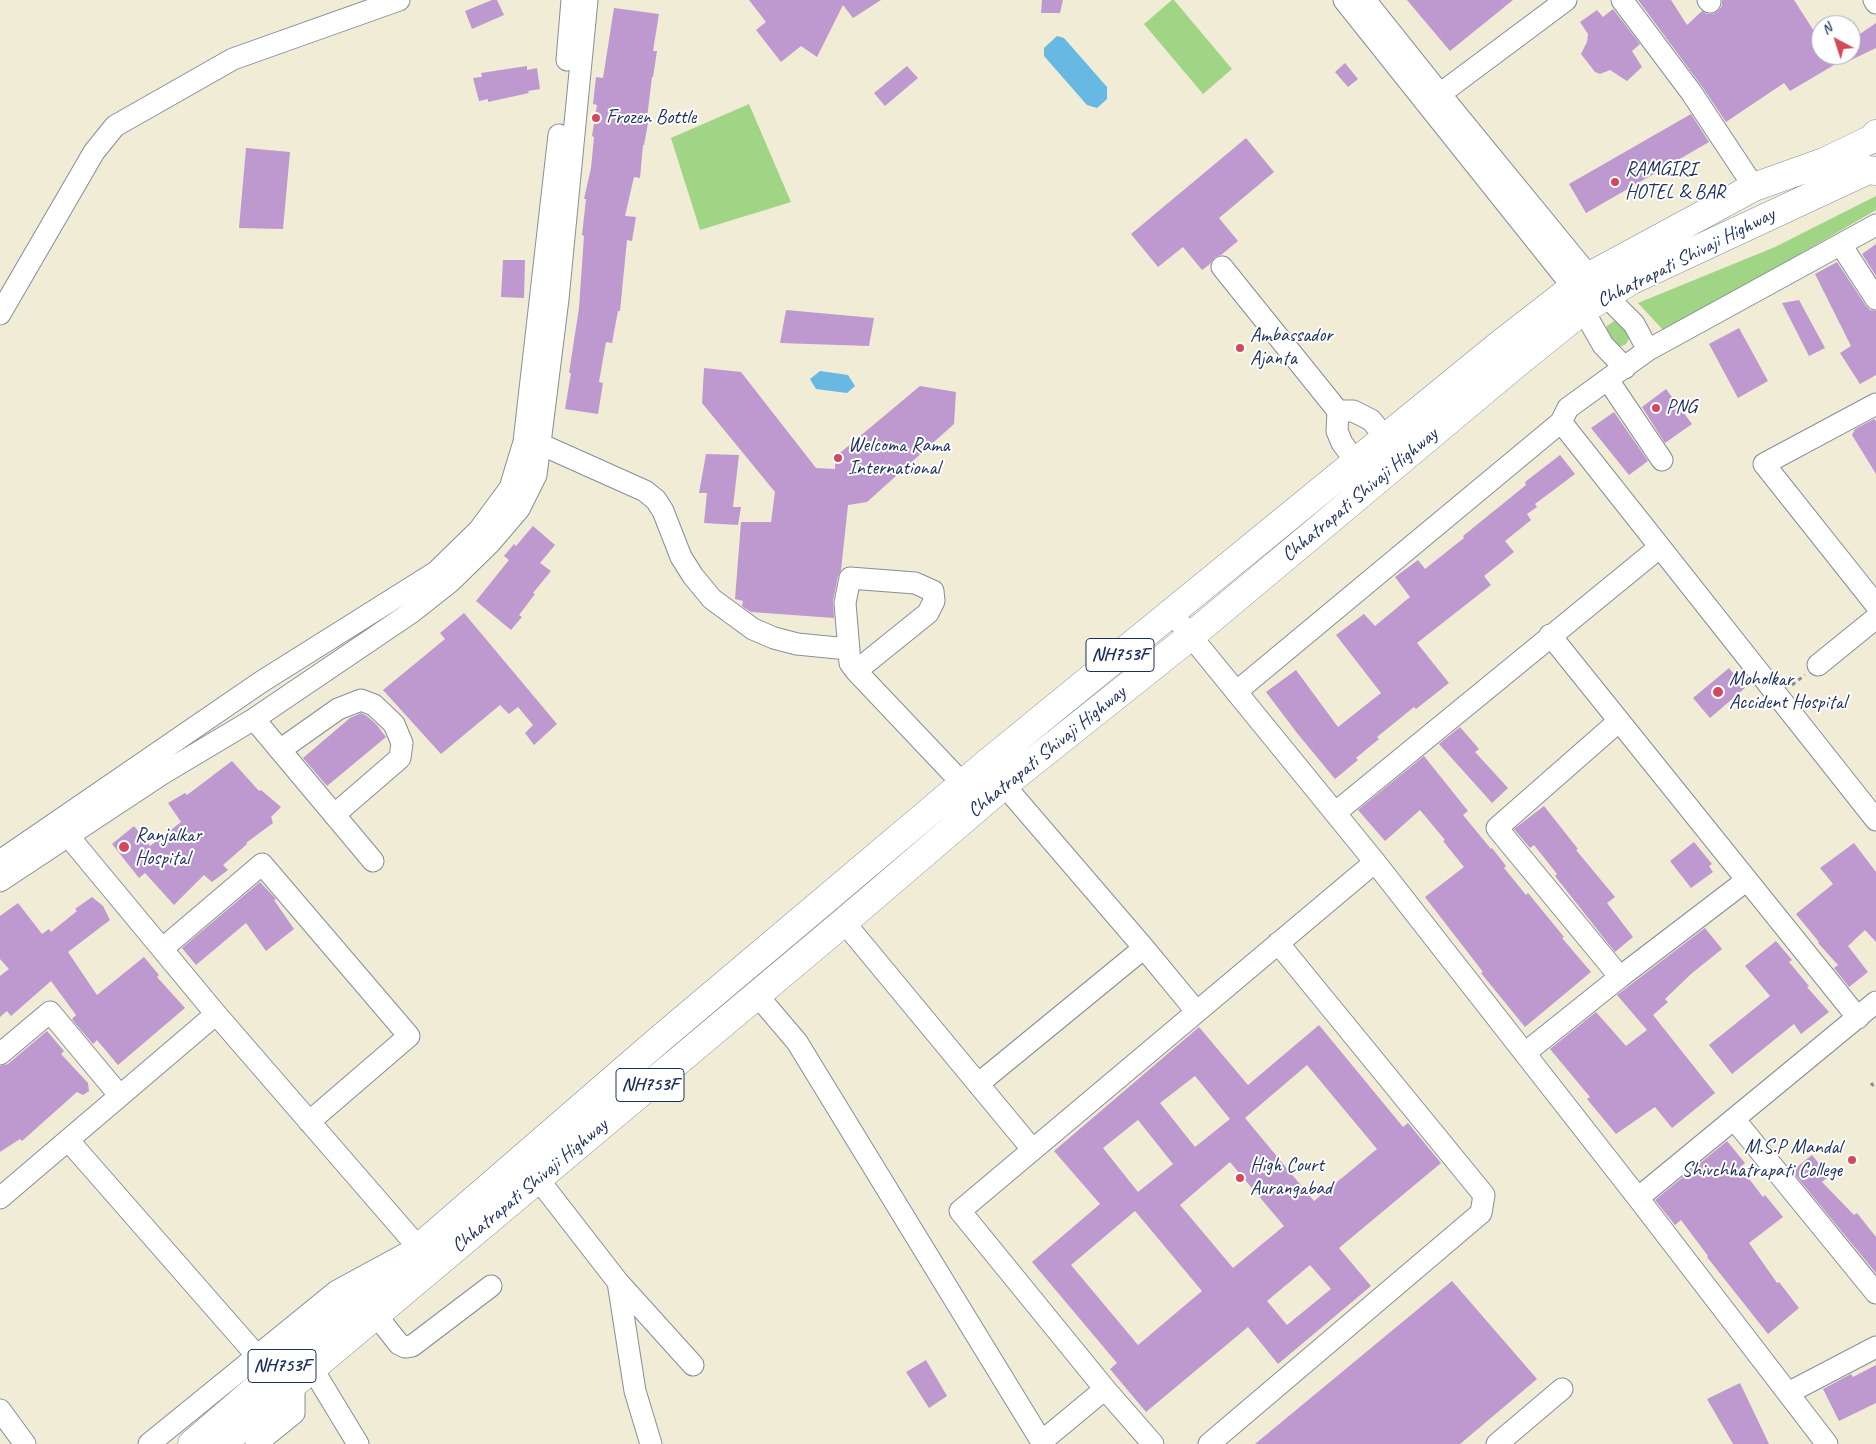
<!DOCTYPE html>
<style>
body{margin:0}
#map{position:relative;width:1876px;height:1444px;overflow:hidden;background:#f0ecd6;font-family:Caveat,sans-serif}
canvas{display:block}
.north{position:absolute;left:1811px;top:15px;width:50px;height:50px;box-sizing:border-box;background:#fff;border:1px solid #a4acbf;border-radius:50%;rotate:320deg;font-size:14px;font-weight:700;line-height:20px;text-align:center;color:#1b2f5e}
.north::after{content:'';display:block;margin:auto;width:18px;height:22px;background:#d1495b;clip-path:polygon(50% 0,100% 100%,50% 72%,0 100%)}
</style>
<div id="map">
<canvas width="1876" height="1444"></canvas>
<div class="north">N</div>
</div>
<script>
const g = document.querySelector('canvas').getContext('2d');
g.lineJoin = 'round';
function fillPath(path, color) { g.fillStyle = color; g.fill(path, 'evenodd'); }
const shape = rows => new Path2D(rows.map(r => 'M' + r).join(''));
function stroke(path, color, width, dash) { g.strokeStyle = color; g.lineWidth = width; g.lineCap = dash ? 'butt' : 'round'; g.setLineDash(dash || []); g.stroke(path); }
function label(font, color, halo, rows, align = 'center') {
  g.font = font + ' Caveat,sans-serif'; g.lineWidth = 4; g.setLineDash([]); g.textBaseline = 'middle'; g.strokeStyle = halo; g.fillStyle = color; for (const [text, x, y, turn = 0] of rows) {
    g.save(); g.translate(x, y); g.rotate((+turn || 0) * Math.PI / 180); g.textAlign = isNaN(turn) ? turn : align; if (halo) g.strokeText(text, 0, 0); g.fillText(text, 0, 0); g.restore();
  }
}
fillPath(shape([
 [1172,0,1174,0,1232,69,1203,94,1144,24],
 [749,104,791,202,700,230,671,138],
 [1876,196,1876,210,1665,332,1638,303,1775,247],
 [1614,321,1623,322,1630,337,1626,344,1622,346,1618,347,1605,330,1607,326]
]), '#a0d586');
fillPath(shape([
 [1057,36,1064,38,1107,87,1107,99,1097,108,1087,105,1044,56,1044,48],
 [820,371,848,375,855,386,847,393,816,389,810,379]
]), '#67b8e2');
fillPath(shape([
 [492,0,497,0,504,15,472,29,465,11],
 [749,0,881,0,853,18,843,5,817,57,801,46,781,62,756,30,766,22],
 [1042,0,1063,0,1060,13,1041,13],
 [1407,0,1513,0,1450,51],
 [1638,0,1671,0,1687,25,1702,11,1707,14,1713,14,1718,11,1722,6,1722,0,1794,0,1821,42,1821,55,1851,55,1851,40,1876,23,1876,48,1851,60,1851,55,1790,91,1784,83,1726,122,1701,85],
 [614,8,659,14,653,51,657,51,653,77,652,77,647,118,649,118,644,145,643,145,640,178,634,177,625,216,636,217,632,241,627,240,620,311,618,311,612,343,606,342,599,382,603,383,598,414,565,409,571,373,569,373,579,308,584,236,582,235,586,199,584,199,591,168,594,137,592,136,597,105,593,104,596,77,603,78],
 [1613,9,1640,44,1632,51,1642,67,1627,81,1610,70,1600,74,1595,72,1581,54,1587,42,1588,34,1580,22,1597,10,1603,17],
 [1345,63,1358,79,1348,87,1335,72],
 [527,66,527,70,537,68,540,89,528,91,529,93,488,102,488,99,479,101,473,78,482,77,481,73],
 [907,66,918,78,885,106,874,93],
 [1691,114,1709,142,1586,213,1569,184],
 [1246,138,1274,172,1219,218,1238,241,1221,255,1214,258,1210,264,1202,270,1183,247,1158,267,1131,234],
 [246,148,290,152,283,229,239,228],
 [1876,244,1876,276,1862,254],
 [503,260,525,260,524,298,501,297],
 [1837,262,1866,306,1870,310,1876,311,1876,375,1860,384,1840,353,1851,346,1815,274],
 [1799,300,1825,348,1809,356,1782,303],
 [786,310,874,318,869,346,780,343],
 [1739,328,1768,381,1738,398,1709,344],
 [704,368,741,372,816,468,835,469,835,457,920,386,956,392,954,424,867,502,848,505,841,570,838,576,833,601,834,618,751,612,742,606,743,601,735,599,741,522,771,522,775,492,702,403],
 [1666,389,1692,424,1665,443,1642,407],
 [1614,412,1648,461,1629,475,1591,428],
 [1874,419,1876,421,1876,474,1852,435,1855,429],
 [706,454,739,455,733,507,741,507,738,525,704,523,707,493,699,493],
 [1560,455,1575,474,1535,504,1537,507,1527,514,1531,520,1505,541,1514,552,1484,576,1491,585,1417,643,1449,683,1416,709,1414,707,1377,737,1379,739,1356,758,1358,760,1335,779,1297,733,1266,692,1296,670,1338,727,1381,693,1336,635,1364,614,1375,626,1410,597,1395,577,1418,560,1425,569,1464,538,1463,536,1526,485,1525,482],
 [533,526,555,545,540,563,551,571,533,593,535,594,519,615,522,617,511,630,476,601,509,560,504,556,514,544,516,546],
 [464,613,557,724,534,745,525,733,533,725,518,707,509,714,500,705,441,754,383,690,445,639,440,633],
 [1729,668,1745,688,1710,718,1693,698],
 [361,713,367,716,376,724,386,737,327,786,303,758,350,718],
 [1460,727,1479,749,1475,752,1508,788,1492,803,1439,744],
 [1424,756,1468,811,1463,815,1491,849,1492,848,1506,866,1504,868,1526,895,1528,893,1564,937,1562,938,1591,972,1525,1027,1481,973,1483,972,1425,897,1464,867,1443,841,1445,840,1420,810,1385,841,1358,810],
 [232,761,259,791,261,790,281,807,271,817,273,823,246,843,247,844,223,865,228,870,212,882,204,875,174,905,145,873,139,878,112,844,134,826,150,846,181,822,168,803,185,793,187,795],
 [1544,806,1578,849,1576,850,1615,897,1607,903,1633,937,1615,952,1555,876,1557,874,1534,845,1530,848,1514,829],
 [1694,842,1712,864,1709,866,1713,872,1691,888,1670,861],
 [1854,843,1876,872,1876,942,1865,930,1848,946,1868,972,1849,987,1834,968,1838,965,1818,943,1819,942,1796,914,1833,884,1820,868],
 [260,882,276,899,274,900,294,929,266,951,246,923,196,965,182,948],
 [92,897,103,906,110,920,68,952,97,995,144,957,159,975,157,977,185,1008,118,1065,97,1040,93,1044,74,1022,72,1019,76,1015,51,981,11,1016,7,1011,0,1017,0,976,9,969,0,959,0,916,18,903,42,934,49,929,51,932,77,911,75,909],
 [1705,928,1722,949,1691,974,1665,999,1668,1002,1653,1015,1715,1093,1672,1128,1655,1107,1616,1134,1587,1099,1590,1097,1550,1049,1596,1012,1626,1046,1647,1030,1617,995],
 [1776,941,1792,960,1789,962,1809,986,1807,987,1829,1012,1801,1034,1794,1024,1732,1074,1709,1045,1770,996,1745,966],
 [1319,1025,1403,1127,1408,1123,1441,1163,1339,1248,1371,1286,1278,1364,1248,1327,1146,1412,1110,1369,1117,1363,1032,1262,1100,1204,1054,1151,1199,1027,1248,1085],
 [1307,1065,1377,1149,1314,1201,1245,1118],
 [1195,1076,1230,1119,1195,1147,1160,1103],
 [1138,1120,1173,1164,1138,1192,1103,1148],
 [1230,1162,1284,1226,1233,1268,1180,1205],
 [1135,1211,1202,1291,1138,1345,1071,1265],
 [1310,1265,1331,1289,1287,1325,1267,1301],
 [47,1031,64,1051,61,1054,88,1083,89,1091,83,1095,77,1092,22,1141,20,1139,0,1152,0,1066,8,1064],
 [1727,1141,1745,1163,1740,1167,1763,1197,1765,1195,1783,1217,1749,1243,1777,1283,1779,1282,1799,1308,1768,1334,1707,1257,1708,1256,1681,1220,1675,1225,1655,1200],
 [1812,1155,1829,1176,1822,1182,1854,1215,1857,1213,1876,1237,1876,1273,1792,1171],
 [1452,1281,1537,1379,1460,1444,1255,1444],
 [926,1360,947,1396,929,1408,906,1372],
 [1876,1365,1876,1403,1839,1421,1823,1389,1851,1374,1853,1377],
 [1740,1383,1769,1444,1733,1444,1707,1399]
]), '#bd99d0');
const minor = shape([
 [1344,0,1573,287],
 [1365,0,1440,94,1589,276],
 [1622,0,1691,92,1754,187],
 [1708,0,1710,2],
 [1874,0,1876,3],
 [567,60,572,0],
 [1440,94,1566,0],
 [1841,245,1876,299],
 [1222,267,1338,411],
 [1606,296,1634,324,1648,350],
 [1583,310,1603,345,1625,368],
 [0,314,94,152,115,126,233,59,399,0],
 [1608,380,1662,460],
 [1876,404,1764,464,1876,605],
 [1561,422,1876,820],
 [540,444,645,491,656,500,663,511,681,557,693,576,712,599,753,629,774,638,797,644,848,649],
 [1356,462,1342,443,1337,431,1338,411,1353,411,1371,420,1386,438],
 [1172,613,1375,862,1638,1198,1827,1444],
 [1550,635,1858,1018],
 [1818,665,1876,618],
 [856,671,928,613,934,601,933,591,915,583,850,578,845,603,850,663,856,671,963,784],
 [1236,692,1561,422,1568,408,1648,350,1876,225],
 [254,719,373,861],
 [1619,721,1497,828,1620,977],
 [280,750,338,709,361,700,374,705,394,724,402,743,400,758,334,815],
 [1004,785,1144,948,1196,1011],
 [1335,813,1660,547],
 [60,826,216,1014,418,1247,337,1291,149,1444],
 [0,861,261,682,436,572,479,530,510,488,524,442,559,135],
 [0,881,162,774,254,719,412,612,450,582,490,543,519,509,536,475,558,299,587,0],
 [844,922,1032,1149],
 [162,949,262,864,409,1036,309,1122],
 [757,995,797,1042,1043,1444],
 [1525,1053,1620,977,1747,880],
 [0,1054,50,1012,120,1096],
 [978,1084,1144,948],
 [1734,1119,1876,1293],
 [68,1140,258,1357],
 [538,1179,618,1282,693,1365],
 [0,1198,216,1014],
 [1638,1198,1876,1002],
 [618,1282,635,1391,651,1444],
 [376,1315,399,1344,405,1347,412,1346,491,1286],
 [312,1368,358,1444],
 [1788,1393,1876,1347],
 [0,1410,25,1444],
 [1041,1442,1105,1389],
 [256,1444,294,1413,294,1383],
 [1153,1444,1105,1389,960,1211,1375,862],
 [1209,1444,1481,1213,1484,1195,1278,943],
 [1497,1444,1562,1389]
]);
const highway = shape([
 [192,1444,660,1039,986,764,1499,345,1584,279,1754,187,1824,162,1872,139,1876,134],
 [222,1444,844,922,1004,785,1191,636,1516,364,1583,310,1632,280,1868,170,1876,171]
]);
stroke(minor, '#868e9a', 23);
stroke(highway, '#868e9a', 29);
stroke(shape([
 [1792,685,1805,675],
 [1871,1083,1876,1089]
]), '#868e9a', 3, [4, 4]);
stroke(minor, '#fff', 21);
stroke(highway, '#fff', 28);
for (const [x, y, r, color] of [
 [596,118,5,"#d1495b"],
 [1615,182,5,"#d1495b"],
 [1240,348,5,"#d1495b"],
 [1656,408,5,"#d1495b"],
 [838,458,5,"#d1495b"],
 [1718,692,6,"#d1495b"],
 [124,847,6,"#d1495b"],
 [1852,1160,5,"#d1495b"],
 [1240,1178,5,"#d1495b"]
]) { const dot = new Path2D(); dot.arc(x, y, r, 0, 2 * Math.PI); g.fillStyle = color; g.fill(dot); stroke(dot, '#fff', 2); }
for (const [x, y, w] of [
 [1120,655,68],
 [650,1085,68],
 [282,1366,68]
]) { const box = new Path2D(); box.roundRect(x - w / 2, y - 16.5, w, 33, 4); g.fillStyle = '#fff'; g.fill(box); stroke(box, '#1b2f5e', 1); }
label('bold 19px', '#1b2f5e', null, [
 ["NH753F",1120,655],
 ["NH753F",650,1085],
 ["NH753F",282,1366]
]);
label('20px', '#1b2f5e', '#fff', [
 ["Frozen Bottle",606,118],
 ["RAMGIRI",1625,170],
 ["HOTEL & BAR",1625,193],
 ["Ambassador",1250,336],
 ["Ajanta",1250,359],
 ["PNG",1666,408],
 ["Welcoma Rama",848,446],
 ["International",848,469],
 ["Moholkar",1729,680],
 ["Accident Hospital",1729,703],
 ["Ranjalkar",135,836],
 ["Hospital",135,859],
 ["M.S.P Mandal",1842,1148,"right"],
 ["Shivchhatrapati College",1842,1171,"right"],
 ["High Court",1250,1166],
 ["Aurangabad",1250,1189]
], 'left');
label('20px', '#1b2f5e', '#fff', [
 ["Chhatrapati Shivaji Highway",1686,258,-27],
 ["Chhatrapati Shivaji Highway",1360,495,-40],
 ["Chhatrapati Shivaji Highway",1047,752,-39],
 ["Chhatrapati Shivaji Highway",530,1186,-40]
]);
</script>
